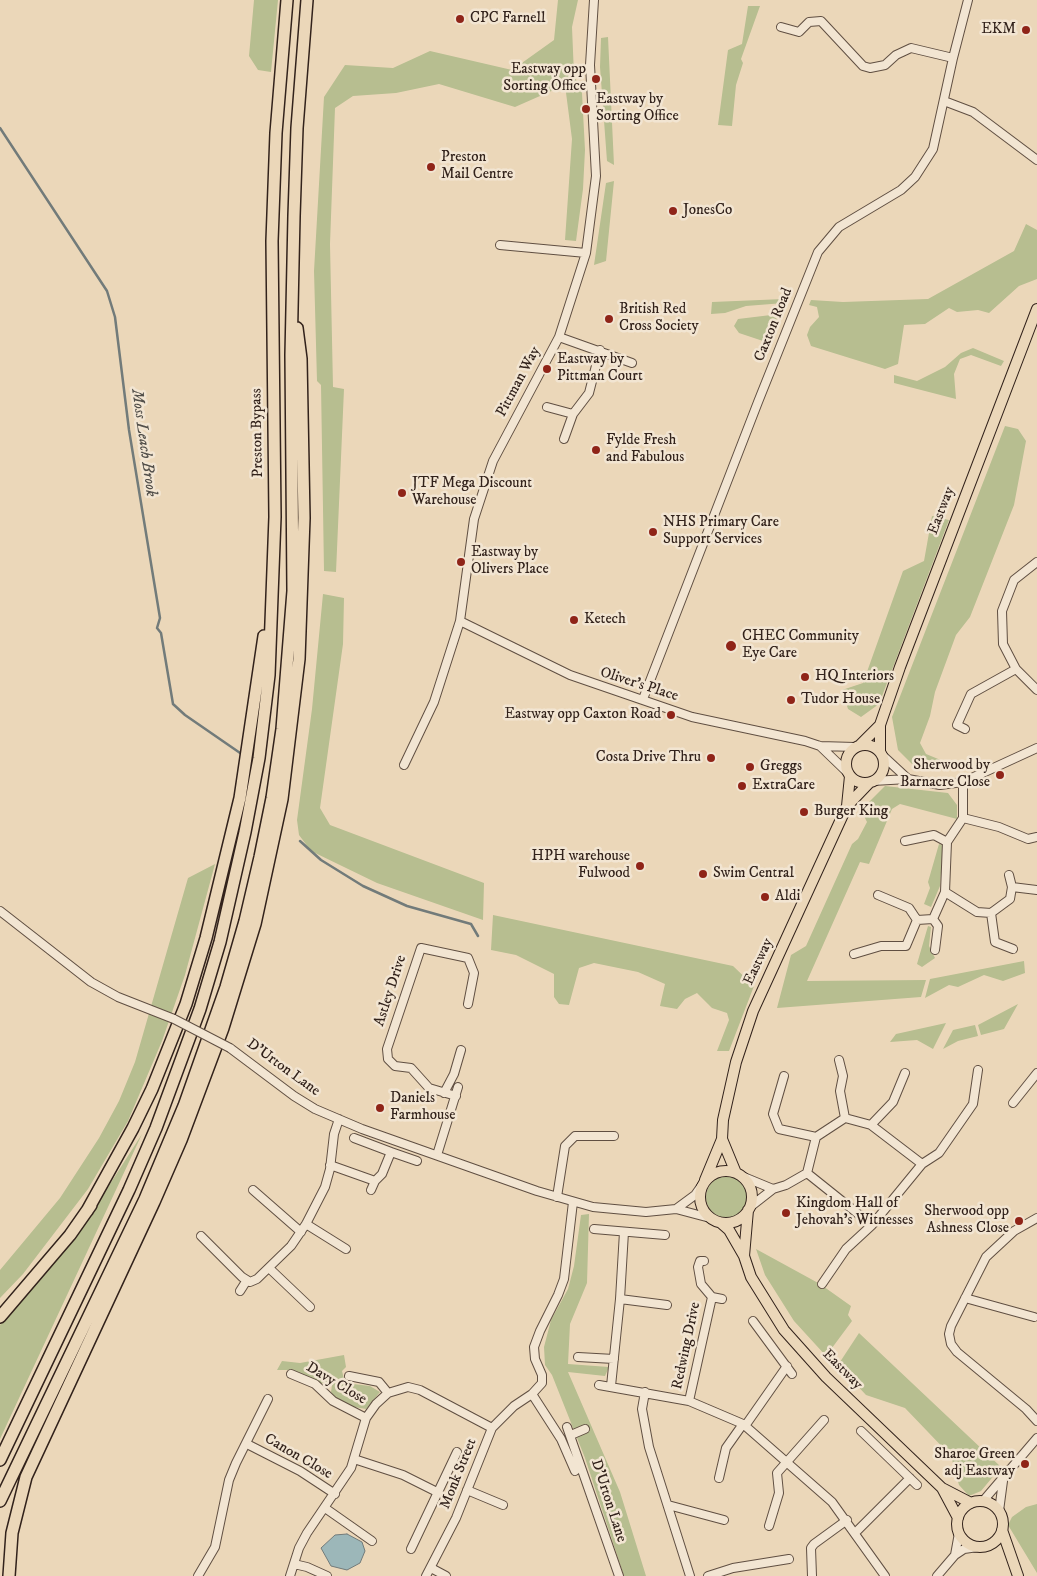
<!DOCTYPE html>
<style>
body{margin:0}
canvas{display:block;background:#ebd7b9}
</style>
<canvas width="1037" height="1576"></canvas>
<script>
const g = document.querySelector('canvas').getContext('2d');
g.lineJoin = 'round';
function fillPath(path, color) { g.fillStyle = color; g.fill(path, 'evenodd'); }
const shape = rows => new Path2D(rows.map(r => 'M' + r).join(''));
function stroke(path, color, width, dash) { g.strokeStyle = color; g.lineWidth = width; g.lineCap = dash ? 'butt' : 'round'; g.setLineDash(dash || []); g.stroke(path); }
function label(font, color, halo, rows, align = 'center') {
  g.font = font + ' "IM FELL DW Pica",serif'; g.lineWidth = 5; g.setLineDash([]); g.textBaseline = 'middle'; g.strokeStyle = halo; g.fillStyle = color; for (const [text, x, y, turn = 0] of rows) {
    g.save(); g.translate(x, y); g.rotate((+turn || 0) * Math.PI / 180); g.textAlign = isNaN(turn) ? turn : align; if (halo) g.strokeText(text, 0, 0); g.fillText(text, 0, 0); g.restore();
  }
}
fillPath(shape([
 [254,0,278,0,271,72,258,70,249,56],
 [558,0,578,0,572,27,574,75,582,93,585,150,583,189,576,241,565,240,572,139,565,85,515,107,439,84,396,93,353,96,335,108,330,244,333,387,344,389,336,572,324,571,321,385,317,381,314,271,324,97,345,65,393,68,430,51,512,70,554,40],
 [748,6,760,6,741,59,743,63,736,85,732,126,718,125,728,50,742,44],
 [608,37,614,165,607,161,600,67,601,38],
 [614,181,606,261,594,265,606,183],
 [1026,224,1037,230,1037,279,1019,286,989,313,978,310,957,312,949,308,925,324,904,325,898,364,885,369,811,346,807,335,810,327,819,317,817,307,809,305,811,300,843,302,928,299,1014,251],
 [784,299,784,303,746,306,725,313,711,314,712,302],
 [771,315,780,321,772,344,739,333,734,326,738,319],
 [973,348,1004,361,1001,366,971,355,960,359,954,374,956,399,894,383,894,375,917,381,945,367,961,353],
 [1005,426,1018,429,1026,441,1014,505,970,617,956,635,935,692,930,716,920,743,926,754,948,763,951,769,933,771,916,768,898,750,892,717],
 [932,516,949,520,879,704,861,717,848,709,842,690,863,683,903,571,924,561],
 [323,594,344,598,343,644,320,808,330,825,484,883,483,920,377,883,311,851,299,835,297,820,312,709],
 [885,786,948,793,957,805,957,819,900,804,892,809,869,864,860,862,807,981,926,980,921,997,777,1008,791,955,806,946,852,844,858,839,867,822,861,810],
 [939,844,943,845,940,886,931,907,924,904,930,888,928,882],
 [215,864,185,975,162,1041,128,1121,88,1189,23,1274,0,1298,0,1270,60,1198,99,1138,119,1101,135,1062,188,878],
 [493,915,733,966,754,986,729,1051,717,1051,729,1020,727,1013,712,1008,697,993,685,999,677,1009,660,1006,665,984,638,972,594,963,579,968,569,1005,559,1004,554,997,554,974,516,955,491,950],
 [928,926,931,927,929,946,935,958,922,967,917,964],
 [1024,961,1025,973,1003,981,984,975,958,987,949,985,925,998,930,979],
 [1018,1004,1004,1029,981,1035,978,1025],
 [946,1023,933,1049,917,1040,890,1042,896,1034],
 [975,1025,978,1036,958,1041,943,1049,953,1030],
 [142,1134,0,1439,0,1325,51,1267,85,1223],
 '706 1197a21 21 0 1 1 42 0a21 21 0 1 1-42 0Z',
 [589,1214,587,1283,570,1324,568,1364,609,1367,605,1376,568,1372,620,1492,646,1576,624,1576,585,1458,552,1375,545,1365,544,1347,551,1320,568,1289,574,1266,581,1215],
 [756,1249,820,1284,851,1306,848,1315,852,1321,826,1356,794,1321,765,1275],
 [859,1333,1001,1467,981,1491,969,1496,959,1485,951,1456,905,1408,866,1395,838,1365],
 [344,1355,346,1367,342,1371,345,1383,370,1386,380,1392,366,1409,354,1407,334,1397,331,1392,332,1385,328,1382,319,1384,291,1370,277,1370,282,1361,300,1363],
 [1037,1504,1037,1573,1008,1525,1012,1517,1026,1507]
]), '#b7be90');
const water = shape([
 [347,1534,362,1542,365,1551,360,1563,347,1570,331,1566,321,1548,335,1535,347,1534]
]);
fillPath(water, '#9cb7b9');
stroke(water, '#727b7a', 1);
stroke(shape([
 [0,128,107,291,115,317,129,430,160,618,157,628,161,633,173,704,185,715,243,755],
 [300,841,321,860,363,886,407,906,471,924,478,936]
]), '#727b7a', 2.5);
const minor = shape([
 [781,27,799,32,809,22,821,21,863,66,870,68,885,65,896,55,911,48,953,58],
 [944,101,973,112,1037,160],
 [500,245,586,253],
 [559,337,632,363],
 [547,407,573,414],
 [564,439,573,414,589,393,600,350],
 [1037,562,1014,580,1002,611,1003,644,1016,669,1037,690],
 [460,621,570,675,692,717,805,741,820,746,855,747],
 [643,699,758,402,818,252,839,227,901,190,915,177,933,149,953,58,968,0],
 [965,729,957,725,971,694,1016,669],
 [820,746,847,772],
 [881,754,908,779],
 [404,765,434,702,460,621,474,519,493,461,559,337,586,253,596,176,590,65,594,0],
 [873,781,908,779,940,785,963,782,1037,748],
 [963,818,999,827,1028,839,1037,837],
 [905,841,934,835,947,842],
 [1012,887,1037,890],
 [945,892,977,912,991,913,1010,899,1012,887,1009,875],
 [878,895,909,908,917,920],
 [0,911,91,982,118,997,174,1019],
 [991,913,995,942,1013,949],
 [933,919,938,926,935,950],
 [854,954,881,946,906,946,917,920,933,919,945,892,947,842,963,818,963,782],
 [230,1048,294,1096,315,1109,362,1129,537,1191,593,1207,646,1212,676,1209,710,1218],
 [839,1060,843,1076,840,1091,845,1118],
 [784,1076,773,1114,779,1129,816,1137],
 [444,1093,454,1074,461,1050],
 [456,1096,429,1088,411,1068,395,1066,388,1059,387,1049,421,948,468,958,474,973,468,1004],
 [1013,1103,1037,1073],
 [871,1125,893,1102,905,1073],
 [354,1138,391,1152,382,1174,375,1181],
 [391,1152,417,1161],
 [437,1155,458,1087],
 [330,1165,375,1181,371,1190],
 [807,1173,872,1225],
 [744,1177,773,1189],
 [253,1190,301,1232],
 [557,1197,565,1146,575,1136,614,1136],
 [750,1207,773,1189,786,1185,807,1173,816,1137,845,1118,871,1125,922,1164],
 [676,1209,695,1195,702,1185],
 [1037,1218,1014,1231,986,1257,951,1326,949,1334,951,1344,957,1352,1026,1409,1037,1421],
 [306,1224,346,1249],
 [594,1229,665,1235],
 [201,1236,242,1277,250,1282,257,1279,291,1246,306,1224,325,1187,330,1169,334,1134,339,1119],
 [704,1261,700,1261,698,1267,701,1284,712,1297,722,1299],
 [269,1268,310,1307],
 [822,1284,846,1249,872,1225,922,1164,939,1153,973,1104,978,1070],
 [240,1291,247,1280],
 [965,1298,1034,1317],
 [620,1299,667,1305],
 [753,1321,792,1374],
 [578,1357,614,1359],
 [291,1374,315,1384,333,1401,366,1418],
 [349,1376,379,1382,388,1393],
 [599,1385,689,1401,743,1424,832,1502,885,1576],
 [611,1386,620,1299,624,1232],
 [645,1392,642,1409,649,1447,690,1576],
 [532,1394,542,1383,542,1375,535,1359,534,1347,540,1331,558,1295,564,1279,573,1202],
 [689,1401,712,1297],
 [745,1426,787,1366],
 [567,1427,619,1576],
 [861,1431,917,1485],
 [571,1435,585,1429],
 [247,1444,300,1471,335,1494],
 [354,1459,403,1475,439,1493],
 [719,1478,726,1448,743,1424],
 [467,1490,503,1505],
 [983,1501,1037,1438],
 [668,1505,724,1520],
 [325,1508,372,1541],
 [999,1511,1003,1481],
 [769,1526,779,1493,777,1473,824,1420],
 [856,1532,910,1478],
 [959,1533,955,1555,964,1549,978,1547],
 [411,1549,457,1452],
 [294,1564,307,1567,327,1576],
 [431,1568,446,1576],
 [198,1576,215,1547,229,1480,236,1463,268,1399],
 [290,1576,299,1548,307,1533,351,1468,366,1418,376,1404,388,1393,408,1387,420,1390,492,1428],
 [426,1576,456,1518,492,1428,514,1406,532,1394,561,1439,575,1471],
 [708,1576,733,1568,789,1559],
 [812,1576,811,1548,814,1544,847,1520],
 [937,1576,955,1555]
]);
const major = shape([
 '846 764a19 19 0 1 1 38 0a19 19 0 1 1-38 0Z',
 [859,746,880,725],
 [880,752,880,725,900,667,1037,309],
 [847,806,869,783],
 '700 1197a26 26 0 1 1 52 0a26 26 0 1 1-52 0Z',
 [736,1173,722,1139,723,1120,736,1062,753,1011,847,806,850,776],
 [705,1180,722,1139],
 [721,1223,729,1230,744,1256,751,1277,784,1330,826,1377,942,1488,958,1518],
 [744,1256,748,1210],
 [942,1488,971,1503],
 '957 1524a23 23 0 1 1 46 0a23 23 0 1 1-46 0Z',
 [1002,1530,1018,1576]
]);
const highway = shape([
 [87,1211,133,1128,152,1089,186,1004,206,938,240,798,264,636],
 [0,1317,70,1235,91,1205],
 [0,1460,129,1190,156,1128,200,1009,220,942,245,832,259,758,269,675,275,517,272,241,276,133,287,0],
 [0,1501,145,1199,184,1106,226,987,245,921,260,857,272,798,282,729,293,591,291,355,294,216,297,128,307,0],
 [9,1576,12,1533,26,1477,154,1202,181,1140,223,1028,255,924,282,799,299,659,304,518,301,359,297,328]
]);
stroke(minor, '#604f42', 10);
stroke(major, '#32221b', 12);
stroke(highway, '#32221b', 14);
stroke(minor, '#f2e5d2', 8);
stroke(major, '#ebd7b9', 10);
stroke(highway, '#ebd7b9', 11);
const minorBridge = shape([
 [174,1019,230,1048]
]);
stroke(minorBridge, '#604f42', 10, []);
stroke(minorBridge, '#f2e5d2', 8);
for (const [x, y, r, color] of [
 [460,19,5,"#8f2418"],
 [1026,30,5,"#8f2418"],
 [596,79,5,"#8f2418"],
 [586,109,5,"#8f2418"],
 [431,167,5,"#8f2418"],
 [673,211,5,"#8f2418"],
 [609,319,5,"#8f2418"],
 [547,369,5,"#8f2418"],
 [596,450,5,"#8f2418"],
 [402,493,5,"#8f2418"],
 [653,532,5,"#8f2418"],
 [461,562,5,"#8f2418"],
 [574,620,5,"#8f2418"],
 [731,646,6,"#8f2418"],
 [805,677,5,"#8f2418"],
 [791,700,5,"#8f2418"],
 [671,715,5,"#8f2418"],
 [711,758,5,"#8f2418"],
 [750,767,5,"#8f2418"],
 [1000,775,5,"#8f2418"],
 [742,786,5,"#8f2418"],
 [804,812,5,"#8f2418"],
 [640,866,5,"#8f2418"],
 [703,874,5,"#8f2418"],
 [765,897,5,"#8f2418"],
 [380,1108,5,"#8f2418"],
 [786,1213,5,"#8f2418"],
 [1019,1221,5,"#8f2418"],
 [1025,1464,5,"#8f2418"]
]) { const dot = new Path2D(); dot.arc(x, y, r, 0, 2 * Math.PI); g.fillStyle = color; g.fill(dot); stroke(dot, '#f2e5d2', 2); }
label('15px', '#32221b', '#f2e5d2', [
 ["CPC Farnell",470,19],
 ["EKM",1016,30,"right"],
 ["Eastway opp",586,70,"right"],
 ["Sorting Office",586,87,"right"],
 ["Eastway by",596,100],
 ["Sorting Office",596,117],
 ["Preston",441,158],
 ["Mail Centre",441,175],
 ["JonesCo",683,211],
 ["British Red",619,310],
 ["Cross Society",619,327],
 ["Eastway by",557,360],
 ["Pittman Court",557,377],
 ["Fylde Fresh",606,441],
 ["and Fabulous",606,458],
 ["JTF Mega Discount",412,484],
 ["Warehouse",412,501],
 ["NHS Primary Care",663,523],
 ["Support Services",663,540],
 ["Eastway by",471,553],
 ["Olivers Place",471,570],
 ["Ketech",584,620],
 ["CHEC Community",742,637],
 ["Eye Care",742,654],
 ["HQ Interiors",815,677],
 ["Tudor House",801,700],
 ["Eastway opp Caxton Road",661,715,"right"],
 ["Costa Drive Thru",701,758,"right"],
 ["Sherwood by",990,766,"right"],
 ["Barnacre Close",990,783,"right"],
 ["Greggs",760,767],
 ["ExtraCare",752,786],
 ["Burger King",814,812],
 ["HPH warehouse",630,857,"right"],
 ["Fulwood",630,874,"right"],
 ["Swim Central",713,874],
 ["Aldi",775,897],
 ["Daniels",390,1099],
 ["Farmhouse",390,1116],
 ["Kingdom Hall of",796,1204],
 ["Jehovah's Witnesses",796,1221],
 ["Sherwood opp",1009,1212,"right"],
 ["Ashness Close",1009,1229,"right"],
 ["Sharoe Green",1015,1455,"right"],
 ["adj Eastway",1015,1472,"right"]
], 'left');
label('15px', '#32221b', '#f2e5d2', [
 ["Caxton Road",774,325,-68],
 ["Pittman Way",519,382,-62],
 ["Preston Bypass",258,433,-91],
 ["Eastway",942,511,-69],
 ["Oliver's Place",639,685,18],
 ["Eastway",759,962,-65],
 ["Astley Drive",391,991,-72],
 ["D'Urton Lane",283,1068,36],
 ["Redwing Drive",687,1346,-78],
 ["Eastway",842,1370,45],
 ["Davy Close",336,1384,31],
 ["Canon Close",298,1457,30],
 ["Monk Street",459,1474,-68],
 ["D'Urton Lane",608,1501,72]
]);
label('italic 16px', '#524f4a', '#f2e5d2', [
 ["Moss Leach Brook",143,443,82]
]);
</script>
